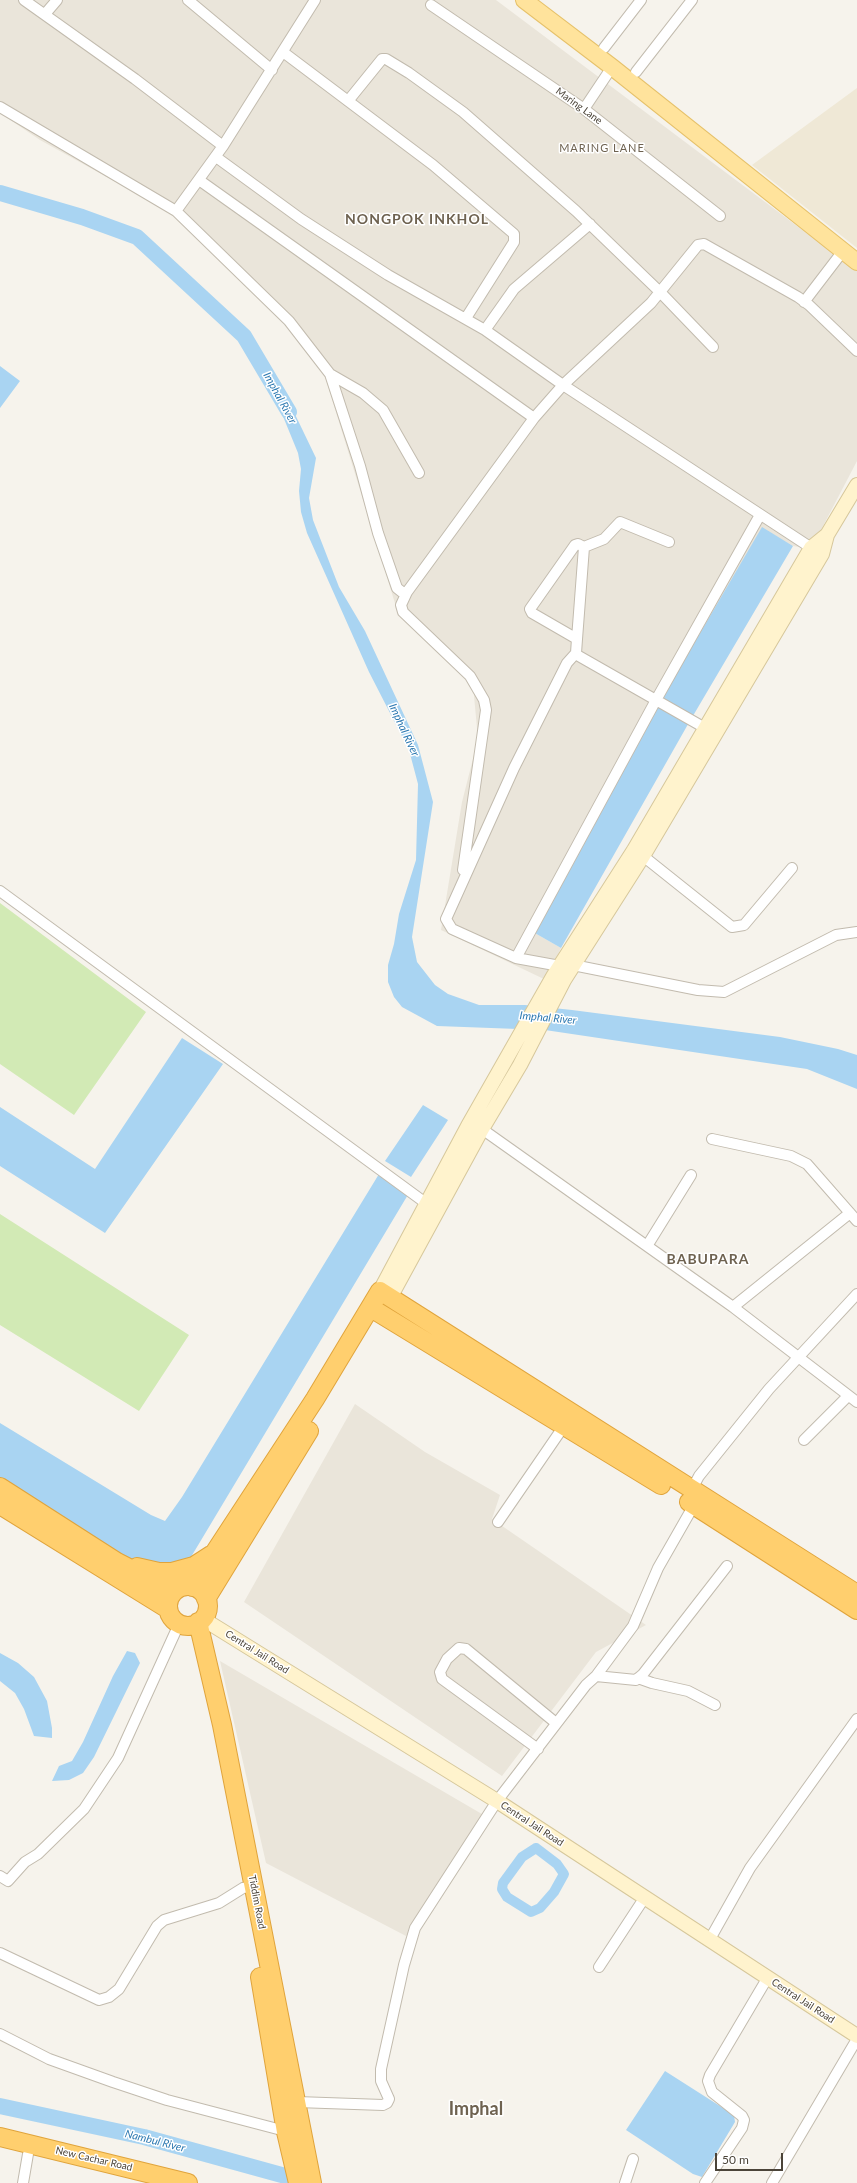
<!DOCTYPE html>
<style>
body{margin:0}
#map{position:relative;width:857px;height:2183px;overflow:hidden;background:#f6f3ec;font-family:Lato,sans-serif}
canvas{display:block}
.scale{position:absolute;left:715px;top:2153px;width:68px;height:18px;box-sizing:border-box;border:2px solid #4b4439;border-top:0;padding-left:5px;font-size:12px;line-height:14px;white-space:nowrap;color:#4b4439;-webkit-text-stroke:3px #fff;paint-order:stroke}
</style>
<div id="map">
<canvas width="857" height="2183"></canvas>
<div class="scale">50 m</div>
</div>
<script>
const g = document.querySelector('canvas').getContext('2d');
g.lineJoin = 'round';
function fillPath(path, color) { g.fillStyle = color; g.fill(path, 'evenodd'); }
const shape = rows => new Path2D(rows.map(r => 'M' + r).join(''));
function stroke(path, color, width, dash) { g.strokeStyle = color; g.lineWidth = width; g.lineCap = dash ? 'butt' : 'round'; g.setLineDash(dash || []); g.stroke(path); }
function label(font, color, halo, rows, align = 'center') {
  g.font = font + ' Lato,sans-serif'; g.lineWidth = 3; g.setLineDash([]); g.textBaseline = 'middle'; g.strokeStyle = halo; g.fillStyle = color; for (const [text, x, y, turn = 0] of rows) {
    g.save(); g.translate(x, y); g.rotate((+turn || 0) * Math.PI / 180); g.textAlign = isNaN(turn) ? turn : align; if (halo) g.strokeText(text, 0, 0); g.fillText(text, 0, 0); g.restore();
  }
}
fillPath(shape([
 [0,0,496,0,857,271,857,461,811,549,793,546,762,528,655,710,533,932,561,948,546,980,441,930,462,802,478,739,473,685,398,613,322,367,284,318,177,216,40,140,0,113],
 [355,1404,425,1452,500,1495,492,1519,646,1625,596,1652,502,1776,244,1602],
 [220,1661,487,1817,406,1936,266,1863]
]), '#eae5da');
fillPath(shape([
 [857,88,857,248,752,165]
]), '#efe8d6');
fillPath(shape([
 [0,903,146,1012,74,1115,0,1064],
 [0,1214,189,1335,139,1411,0,1325]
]), '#d2eab5');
fillPath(shape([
 [0,366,20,381,0,408],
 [271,387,291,406,316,458,309,498,313,520,339,587,365,631,418,745,433,802,412,937,417,962,435,985,448,994,479,1005,525,1005,572,1010,780,1037,838,1049,857,1055,857,1089,807,1069,545,1030,437,1026,402,1007,394,997,388,982,388,965,394,944,399,914,416,860,418,784,409,750,369,672,307,533,301,512,299,491,301,469,298,453],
 [762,527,793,546,687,726,561,948,533,932,655,710],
 [182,1038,223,1064,105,1233,0,1166,0,1107,95,1169],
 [423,1105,448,1120,411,1177,385,1161],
 [379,1174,409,1193,188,1562,177,1567,130,1561,0,1478,0,1423,151,1515,165,1521,182,1497],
 [127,1651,135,1653,140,1663,94,1757,83,1773,69,1780,52,1781,59,1766,72,1761,83,1742,113,1676],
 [0,1653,18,1663,34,1677,47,1701,52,1728,52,1738,34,1736,24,1709,15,1693,0,1681],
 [665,2071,734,2115,735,2122,702,2177,693,2174,626,2130]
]), '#a9d4f2');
stroke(shape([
 [536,1848,557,1864,564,1874,554,1892,540,1908,531,1912,507,1897,502,1889,503,1883,522,1857,536,1848]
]), '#a9d4f2', 10);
stroke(shape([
 [0,193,82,217,137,237,244,336,289,412],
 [0,2106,144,2137,307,2182]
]), '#a9d4f2', 16);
const street = shape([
 [24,0,135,79,223,146],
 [188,0,272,70],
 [431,5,584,109,720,216],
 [45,14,57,0],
 [604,48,641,0],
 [283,52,433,165,514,234,514,242,466,318],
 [636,72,692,0],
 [348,101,382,59,386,59,409,73,463,112,576,211,661,293,713,347],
 [0,107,176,211,223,146,315,0],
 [584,109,612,67],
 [216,157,301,219,388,275,485,330,563,385,816,551],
 [199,180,534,418],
 [176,211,289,321,330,374,360,466,378,533,397,588,402,592,407,592,534,418,563,385,651,303,698,245,704,244,798,297,809,305,857,351],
 [804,302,843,251],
 [485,330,514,289,590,224],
 [330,374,363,393,383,410,419,473],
 [584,547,604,539,620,522,669,542],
 [407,592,401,605,403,612,470,676,484,700,486,710,463,870],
 [577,639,532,613,530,609,575,545,578,544,584,547,577,639,576,653,577,655,705,728],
 [576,653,567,663,514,768,446,919,452,929,516,958,656,700,760,515],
 [643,856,732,927,744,925,792,868],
 [0,891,427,1204],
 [516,958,560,966,573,965,698,990,724,992,836,935,857,932],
 [482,1129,733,1307,857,1402],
 [712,1139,791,1156,807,1164,857,1221],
 [647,1246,691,1175],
 [733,1307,850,1213],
 [804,1440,848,1396],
 [498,1522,566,1423],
 [596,1676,633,1626,658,1568,694,1505,692,1489,699,1476,769,1389,857,1294],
 [638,1678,652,1683,688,1691,715,1705],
 [538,1749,442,1679,440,1672,447,1659,459,1648,466,1649,556,1723],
 [0,1876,8,1881,25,1862,38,1854,84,1809,118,1758,179,1624],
 [710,1939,750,1868,857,1719],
 [0,1953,99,2000,109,1997,119,1989,157,1926,164,1920,219,1903,243,1888,254,1886],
 [599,1967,645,1897],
 [0,2034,49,2059,113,2082,167,2100,289,2132],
 [297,2102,383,2105,387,2103,389,2099,381,2081,381,2069,404,1965,415,1928,497,1801,586,1685,596,1676,636,1680,643,1674,727,1566],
 [23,2183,28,2154],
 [625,2183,633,2159],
 [705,2183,742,2128,744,2120,742,2116,712,2092,708,2081,710,2075,768,1977],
 [772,2183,857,2039]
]);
const secondary = shape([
 [380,1291,468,1126,554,975,634,850,811,548,827,535],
 [391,1296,482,1129,520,1065,564,980,643,856,822,554,827,535,857,485],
 [203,1619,497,1801,857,2036]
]);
const primary = shape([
 [524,0,612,67,857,262]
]);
const highway = shape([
 [371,1308,661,1485],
 [0,1487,117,1562,174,1591],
 [689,1502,857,1610],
 [0,1505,168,1609],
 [137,1567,159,1572,172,1572,194,1566,211,1555],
 '168 1606a20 20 0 1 1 40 0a20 20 0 1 1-40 0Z',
 [192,1587,315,1399,380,1291,857,1594],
 [206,1599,309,1431],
 [198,1622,222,1725,312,2183],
 [260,1977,286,2132,298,2183],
 [0,2137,188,2183]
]);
stroke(street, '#c2bbae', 12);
stroke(secondary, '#d6c79b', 16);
stroke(primary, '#e6c16a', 18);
stroke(highway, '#e0a43c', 20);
stroke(street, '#fff', 10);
stroke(secondary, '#fff3cd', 14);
stroke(primary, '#ffe39c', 16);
stroke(highway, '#ffcf6e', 18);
label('10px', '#4b4439', '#fff', [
 ["Maring Lane",579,106,36],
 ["Central Jail Road",257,1652,32],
 ["Central Jail Road",532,1824,33],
 ["Tiddim Road",257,1902,79],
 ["Central Jail Road",803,2001,33],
 ["New Cachar Road",94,2159,13]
]);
g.letterSpacing = '1px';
label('11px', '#6e6250', '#fff', [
 ["MARING LANE",602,148]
]);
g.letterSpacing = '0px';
label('italic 11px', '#2e7ab2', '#fff', [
 ["Imphal River",280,398,61],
 ["Imphal River",404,730,65],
 ["Imphal River",548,1018,5],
 ["Nambul River",155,2141,14]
]);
g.letterSpacing = '1px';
label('bold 14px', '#6e6250', '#fff', [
 ["NONGPOK INKHOL",417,219],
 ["BABUPARA",708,1259]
]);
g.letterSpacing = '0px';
label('bold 18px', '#6e6250', '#fff', [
 ["Imphal",476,2109]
]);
</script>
